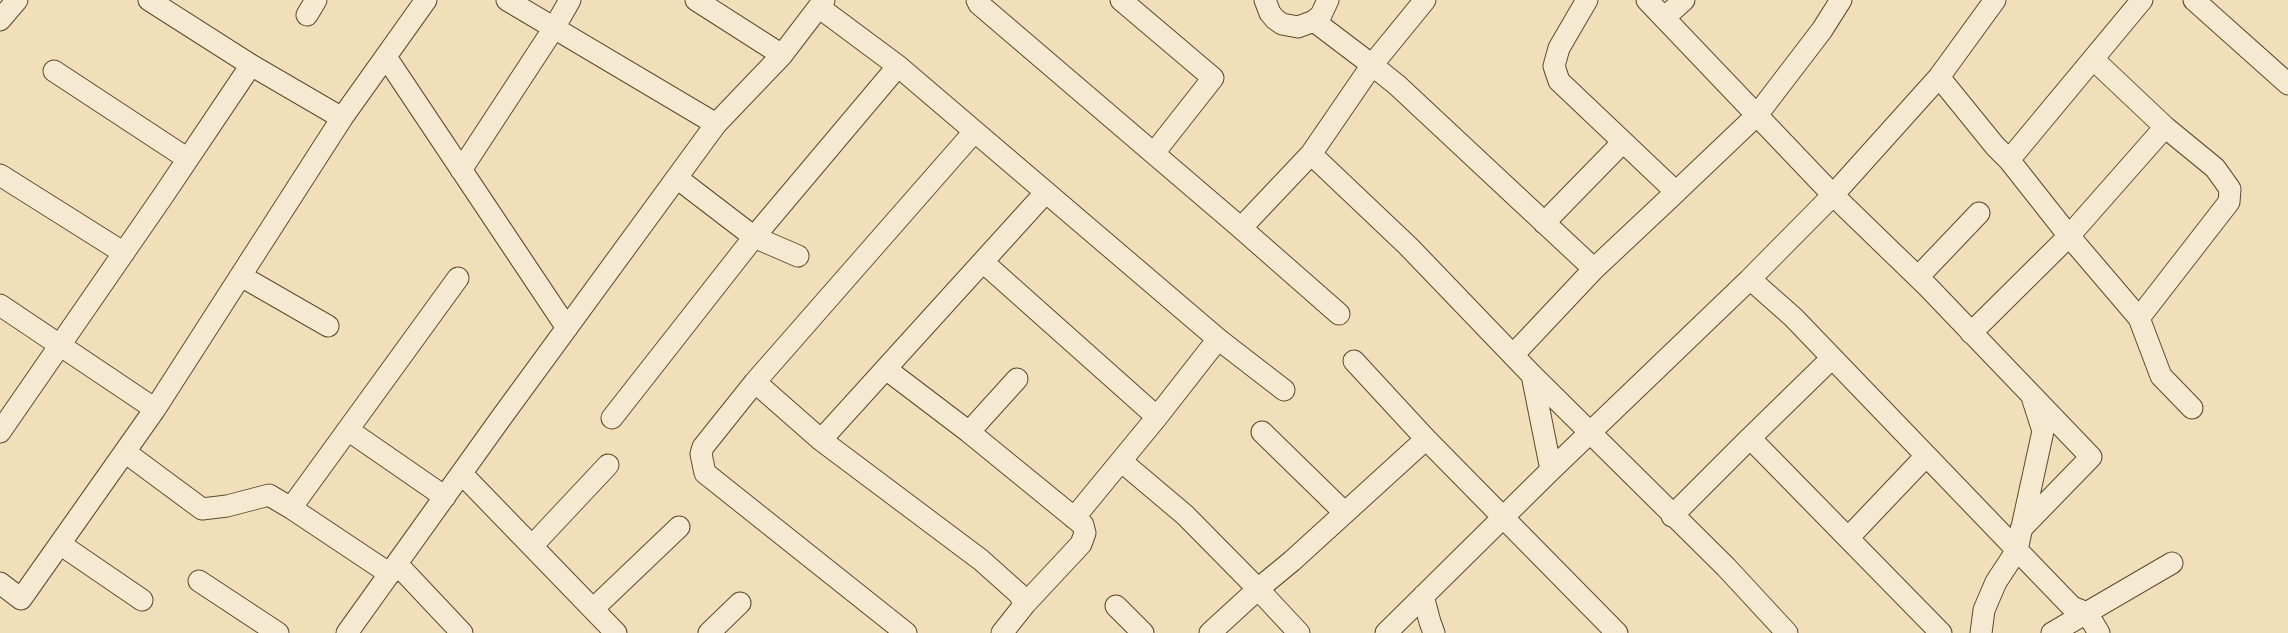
<!DOCTYPE html>
<style>
body{margin:0}
canvas{display:block;background:#f0dfb8}
</style>
<canvas width="2288" height="633"></canvas>
<script>
const g = document.querySelector('canvas').getContext('2d');
g.lineJoin = 'round';
const shape = rows => new Path2D(rows.map(r => 'M' + r).join(''));
function stroke(path, color, width, dash) { g.strokeStyle = color; g.lineWidth = width; g.lineCap = dash ? 'butt' : 'round'; g.setLineDash(dash || []); g.stroke(path); }
const minor = shape([
 [149,0,251,65],
 [507,0,716,124],
 [696,0,782,55],
 [977,0,979,4,1241,228,1311,154,1372,65,1397,85,1594,269,1676,192,1559,81,1554,66,1559,48,1587,0],
 [1121,0,1213,78,1154,153],
 [1265,0,1270,13,1275,19,1282,24,1298,27,1314,21,1321,15,1328,0],
 [1647,0,1833,195,1928,287,2091,457,2021,529],
 [2194,0,2288,84],
 [820,8,898,66,1218,339,1157,417,1074,518],
 [307,15,316,0],
 [1664,18,1684,0],
 [0,20,17,0],
 [1314,21,1372,65,1425,0],
 [386,57,567,328],
 [54,71,188,159],
 [1939,77,1995,146,2009,160,2142,0],
 [1311,154,1408,246,1532,375,1726,567,1787,633],
 [2009,160,2069,236,2165,127,2093,59],
 [461,170,554,28,570,0],
 [0,175,124,253],
 [677,178,754,237,798,256],
 [1676,192,1757,115,1822,30,1841,0],
 [1544,223,1623,142],
 [1241,228,1339,314],
 [983,262,1157,417],
 [241,276,328,326],
 [1918,277,1979,213],
 [0,305,155,409,21,599,0,583],
 [2139,318,2161,376,2192,408],
 [1971,333,2069,236,2139,318,2229,202,2230,189,2215,168,2165,127],
 [1218,339,1284,390],
 [1513,355,1594,269],
 [1354,361,1426,439,1617,633],
 [886,369,969,432,1083,525,1085,533,1081,544,1025,604],
 [1532,375,1551,470],
 [755,382,821,440,1046,192],
 [2033,400,2043,431,2017,550,2072,607,2087,613,2099,633],
 [155,409,342,118],
 [612,418,754,237,898,66],
 [348,430,445,497],
 [0,432,165,193,251,65,342,118,426,0],
 [969,432,1017,379],
 [1262,432,1345,513],
 [1750,438,1832,358],
 [821,440,981,560,1019,594,1025,604,1002,633],
 [125,452,202,509,227,506,269,495,291,508],
 [1121,461,1185,515,1258,589,1210,633],
 [462,474,616,633],
 [1672,516,1750,438,1941,633],
 [1848,538,1926,456],
 [60,544,142,600],
 [532,546,608,465],
 [397,564,462,633],
 [390,574,291,508,458,278],
 [199,581,278,633],
 [1423,596,1430,622,1434,633],
 [1116,606,1143,633],
 [593,609,679,527],
 [347,633,501,418,716,124,782,55,824,0],
 [709,633,740,603],
 [906,633,705,473,701,454,703,447,755,382,974,132],
 [1299,633,1258,589,1292,561,1426,439],
 [1386,633,1551,470,1750,279],
 [1981,633,1984,610,1996,582,2017,550,1793,317,1750,279,1833,195,1939,77,1995,0],
 [2052,633,2172,563]
]);
stroke(minor, '#5c4a2f', 23);
stroke(minor, '#f5ead1', 21);
</script>
